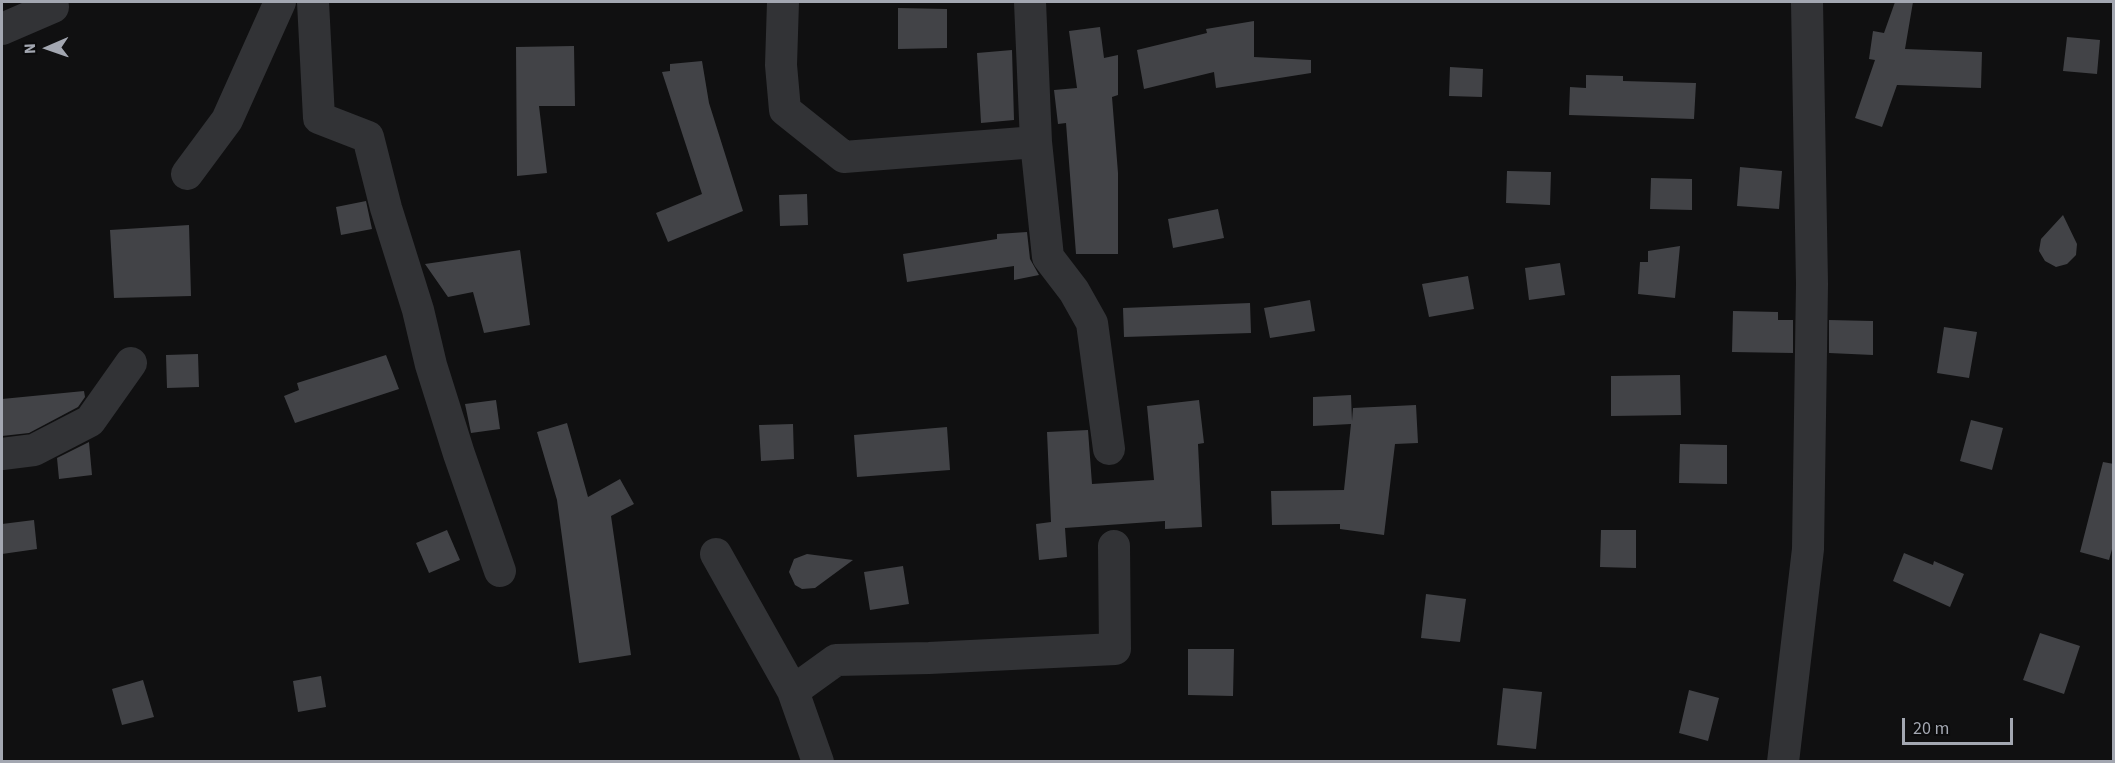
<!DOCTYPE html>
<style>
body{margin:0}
#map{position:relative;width:2115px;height:763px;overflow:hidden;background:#101011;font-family:"Source Sans 3",sans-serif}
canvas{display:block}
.frame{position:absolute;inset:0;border:3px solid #a3a7b1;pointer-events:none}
.north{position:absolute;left:18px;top:18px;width:60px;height:60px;-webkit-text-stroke:4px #0b0b0c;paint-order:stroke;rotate:268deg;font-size:16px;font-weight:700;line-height:24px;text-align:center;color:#a3a7b1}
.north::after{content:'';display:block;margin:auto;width:21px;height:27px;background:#a3a7b1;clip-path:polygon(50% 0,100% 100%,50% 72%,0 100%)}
.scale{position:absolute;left:1902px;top:718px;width:111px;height:27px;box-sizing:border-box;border:3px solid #a3a7b1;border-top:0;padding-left:8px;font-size:18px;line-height:21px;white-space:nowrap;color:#a3a7b1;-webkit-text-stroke:4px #0b0b0c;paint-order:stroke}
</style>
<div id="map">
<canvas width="2115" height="763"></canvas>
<div class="frame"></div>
<div class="north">N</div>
<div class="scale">20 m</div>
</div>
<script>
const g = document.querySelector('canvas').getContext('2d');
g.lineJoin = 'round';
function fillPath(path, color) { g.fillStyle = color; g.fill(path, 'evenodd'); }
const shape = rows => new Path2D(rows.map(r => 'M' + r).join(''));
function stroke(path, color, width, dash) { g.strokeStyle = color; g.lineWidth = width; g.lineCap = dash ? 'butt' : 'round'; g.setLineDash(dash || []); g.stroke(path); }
fillPath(shape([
 [1895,2,1913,2,1905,49,1982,52,1981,88,1897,85,1882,127,1855,118,1875,60,1869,59,1873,31,1884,33],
 [898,8,947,9,947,48,898,49],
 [1254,21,1254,57,1311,60,1311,73,1216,88,1214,72,1144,89,1137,50,1207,33,1206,29],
 [1100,27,1104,58,1118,55,1118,95,1112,97,1118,173,1118,254,1076,254,1066,123,1058,124,1054,90,1077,88,1069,31],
 [2067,37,2100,40,2097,74,2063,71],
 [574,46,575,106,539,106,547,173,517,176,516,47],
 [1012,50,1014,120,981,123,977,53],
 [702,61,709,103,743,211,668,242,656,213,702,194,662,72,670,71,670,64],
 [1450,67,1483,69,1482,97,1449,96],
 [1586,75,1623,76,1623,81,1696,83,1694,119,1569,115,1570,87,1586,88],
 [1740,167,1782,171,1779,209,1737,206],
 [1507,171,1551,172,1550,205,1506,203],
 [1651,178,1692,179,1692,210,1650,209],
 [807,194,808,225,780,226,779,195],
 [366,201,372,229,341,235,336,207],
 [1218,209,1224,238,1173,248,1168,219],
 [2063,215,2077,244,2076,255,2067,264,2056,267,2045,261,2039,251,2041,239],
 [189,225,191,296,114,298,110,230],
 [1027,232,1030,259,1039,275,1014,280,1014,266,907,282,903,254,997,239,997,234],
 [1680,246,1675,298,1638,294,1640,262,1648,262,1648,251],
 [520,250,530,325,484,333,473,292,448,297,425,264],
 [1560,263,1565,295,1529,300,1525,268],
 [1468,276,1474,309,1429,317,1422,284],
 [1310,300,1315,331,1270,338,1264,308],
 [1250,303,1251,333,1124,337,1123,308],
 [1733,311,1778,312,1778,320,1793,320,1793,353,1732,352],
 [1829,320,1873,321,1873,355,1829,353],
 [1944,327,1977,332,1969,378,1937,373],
 [198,354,199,387,167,388,166,355],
 [386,355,399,389,295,423,284,396,299,390,297,383],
 [1680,375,1681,415,1611,416,1611,376],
 [84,391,85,397,78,407,29,433,2,436,2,399],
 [1351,395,1352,421,1353,408,1416,405,1418,443,1395,444,1384,535,1340,529,1340,524,1272,525,1271,491,1344,490,1351,424,1313,426,1313,397],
 [496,400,500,429,471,433,465,404],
 [1199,400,1204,443,1198,444,1202,527,1165,529,1165,521,1065,528,1067,557,1039,560,1036,524,1051,522,1047,432,1088,430,1092,484,1154,480,1147,406],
 [1971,420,2003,428,1992,470,1960,461],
 [567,423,588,497,620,479,634,504,611,516,631,655,579,663,557,500,537,432],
 [793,424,794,459,761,461,759,425],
 [947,427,950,470,857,477,854,435],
 [89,442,92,475,59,479,57,458],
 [1680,444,1727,445,1727,484,1679,483],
 [2103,462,2114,464,2114,542,2109,560,2080,552],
 [34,520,37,549,2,554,2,524],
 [447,530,460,560,429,573,416,543],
 [1601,530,1636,530,1636,568,1600,567],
 [1904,553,1933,565,1934,561,1964,574,1950,607,1893,581],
 [807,554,853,560,815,588,802,589,795,585,789,572,794,559],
 [903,566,909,604,870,610,864,572],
 [1426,594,1466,599,1460,642,1421,638],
 [2040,633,2080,646,2064,694,2023,680],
 [1188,649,1234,649,1233,696,1188,695],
 [321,676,326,707,298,712,293,681],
 [143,680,154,717,122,725,112,689],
 [1503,688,1542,692,1536,749,1497,745],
 [1689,690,1719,698,1708,741,1679,733]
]), '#424347');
stroke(shape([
 [313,2,319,118,368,137,386,208,418,310,431,365,459,454,500,571],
 [783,2,781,65,785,110,844,157,1036,142,1030,2],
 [2,29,53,7,52,2],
 [1036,142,1048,257,1074,291,1092,323,1109,449],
 [187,174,227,120,280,2],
 [2,454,34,450,90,421,131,363],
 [716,554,793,691,818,762],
 [793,691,836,660,929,658,1115,649,1114,546],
 [1783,762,1808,549,1812,284,1807,2]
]), '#323336', 32);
</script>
